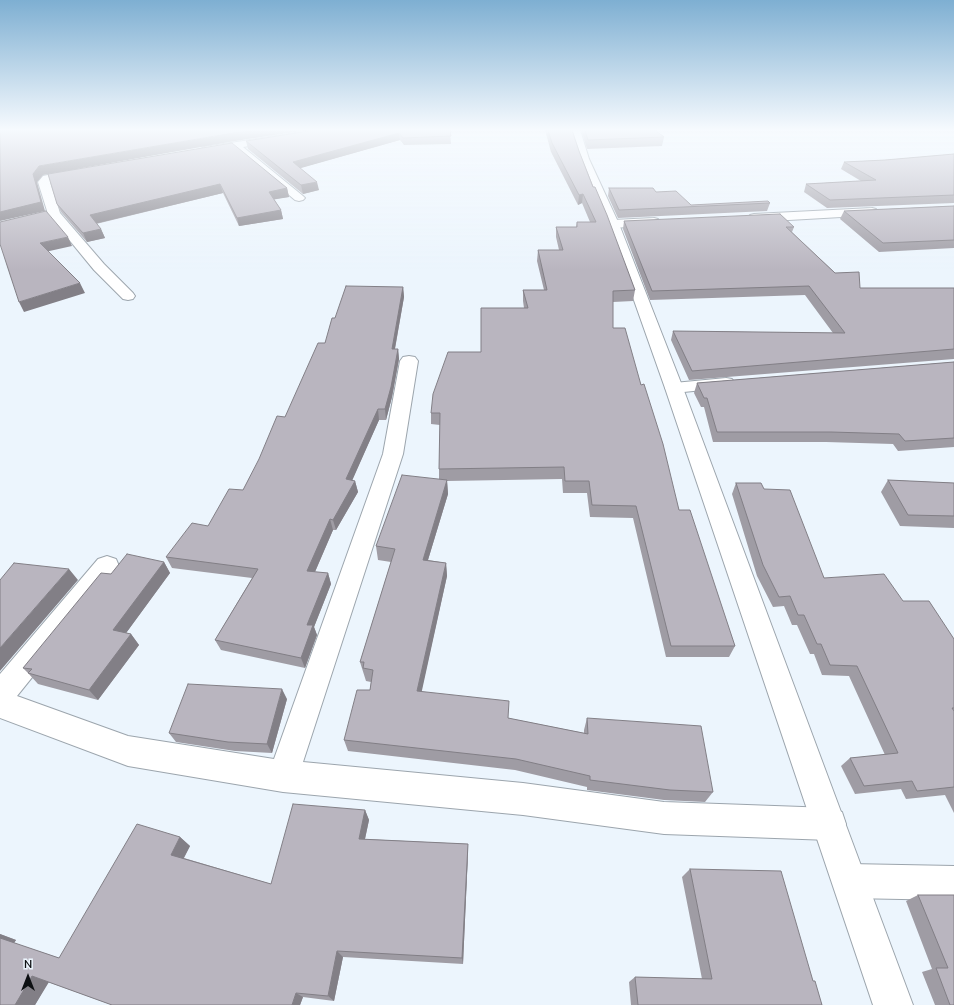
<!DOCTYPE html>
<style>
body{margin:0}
#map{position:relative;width:954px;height:1005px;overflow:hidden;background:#ecf5fd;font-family:"Nunito Sans",sans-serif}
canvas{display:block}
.north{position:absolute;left:8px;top:957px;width:40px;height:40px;-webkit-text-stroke:3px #ecf5fd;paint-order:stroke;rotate:0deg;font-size:11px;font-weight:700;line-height:16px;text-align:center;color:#0d1012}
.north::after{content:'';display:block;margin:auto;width:14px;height:18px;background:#0d1012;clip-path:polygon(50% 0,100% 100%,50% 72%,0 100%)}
</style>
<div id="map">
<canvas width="954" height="1005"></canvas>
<div class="north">N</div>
</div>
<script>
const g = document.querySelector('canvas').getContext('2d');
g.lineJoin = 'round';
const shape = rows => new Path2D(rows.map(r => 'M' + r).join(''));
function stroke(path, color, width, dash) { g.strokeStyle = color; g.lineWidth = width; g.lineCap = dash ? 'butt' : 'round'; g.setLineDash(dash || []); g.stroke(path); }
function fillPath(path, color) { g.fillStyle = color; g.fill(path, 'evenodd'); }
const street = shape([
 [315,130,336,130,331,133,243,147,303,196,305,198,303,200,299,201,295,200,233,148,204,153,199,150,204,147,315,130],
 [77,169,82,172,81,174,55,179,50,182,60,213,104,264,133,293,135,296,133,299,128,300,123,299,94,270,48,214,38,182,43,176,77,169],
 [872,208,876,209,878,212,876,215,754,222,750,221,748,218,750,215,754,214,872,208],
 [654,218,658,219,660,222,658,225,613,228,609,227,607,224,609,221,613,220,654,218],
 [409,356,415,357,418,361,403,454,303,762,523,783,664,802,830,808,842,812,846,824,842,836,830,840,664,834,523,815,283,792,128,766,0,718,0,674,98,559,107,556,116,559,119,566,116,573,17,696,128,736,274,759,383,454,400,361,403,357,409,356],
 [726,378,732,379,735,383,732,387,674,393,668,392,665,388,668,384,674,383,726,378],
 [849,864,954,866,954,900,849,898,837,893,832,881,837,869,849,864]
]);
const secondary = shape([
 [571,130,580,130,589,159,619,224,683,388,913,1005,873,1005,665,388,607,224,579,159,571,130]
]);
stroke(street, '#9ca5ad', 2);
stroke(secondary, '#9ca5ad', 2);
fillPath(street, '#fff');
fillPath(secondary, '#fff');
fillPath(shape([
 [450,130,451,144,404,145,400,140,300,168,319,190,303,194,248,149,246,141],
 [545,130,572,130,579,151,635,290,633,301,613,302,613,328,641,385,679,510,735,646,729,657,666,657,633,518,590,517,587,493,563,493,562,479,447,481,448,494,428,560,446,563,447,576,421,692,508,718,584,733,584,730,587,718,713,792,705,802,664,800,587,790,587,787,515,770,348,751,344,740,370,690,371,682,366,681,360,662,391,562,378,560,376,546,439,479,439,469,440,425,431,424,431,413,481,352,524,308,523,301,523,290,544,290,537,261,538,250,559,250,556,237,556,227,576,227,577,222,590,222,582,203,578,205,551,152],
 [581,130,655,130,664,137,662,146,587,149],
 [954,154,954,203,827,208,804,192,806,184,861,181,841,169,844,162,885,160],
 [48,174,287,188,289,197,274,199,281,210,283,219,239,226,223,193,96,224,101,229,105,238,87,242,61,212,57,204],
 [609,188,656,192,691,205,770,203,767,211,618,218,608,196],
 [954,206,954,248,879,252,840,219,844,211],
 [624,221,794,227,792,232,835,273,860,288,954,288,954,359,689,380,671,340,673,331,833,333,805,295,650,300,623,229],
 [403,287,404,297,395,349,398,349,399,359,392,397,386,420,379,420,352,480,355,481,358,492,336,530,333,530,315,572,328,573,331,584,314,627,317,635,305,668,221,650,215,640,252,578,172,568,166,557,208,526,243,490,285,417,325,343,335,318],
 [954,362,954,447,898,451,893,444,826,442,713,442,704,407,701,407,694,393,697,383],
 [888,480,954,483,954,528,900,526,881,492],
 [736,483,764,489,824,578,903,601,954,639,954,813,945,795,906,799,901,789,855,794,841,766,850,758,885,755,849,676,822,675,814,654,810,654,797,625,792,625,784,606,773,607,757,576,732,494],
 [164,562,170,573,126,633,131,634,139,645,98,700,38,684,28,673,23,668,111,574],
 [287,699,272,753,235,751,176,742,169,733],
 [365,810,369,820,365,839,468,844,468,853,463,964,343,957,334,1001,303,997,300,1005,112,1005,48,982,35,1005,0,1005,0,934,16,940,14,943,59,958,180,837,190,846,184,858,271,884],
 [690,869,813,981,822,1005,631,1005,629,982,635,977,702,979,682,877],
 [918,895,954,895,954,1005,935,1005,922,972,932,969,906,901]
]), '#9f9ca4');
fillPath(shape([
 [257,130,308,130,235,141,43,175,37,182,45,211,0,221,0,212,39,166,233,133],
 [399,133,400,140,294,170,293,162],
 [317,182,319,190,303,194,301,185],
 [220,184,223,193,94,224,90,215],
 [287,188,289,197,271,200,269,192],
 [583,194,582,203,578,205,579,195],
 [281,210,283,219,239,226,237,218],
 [101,229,105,238,87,242,83,233],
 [68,237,72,246,45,252,40,243],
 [80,283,85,293,24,312,19,302],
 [403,287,404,297,393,359,392,349],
 [398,349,399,359,392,397,386,420,385,409],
 [378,409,379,420,348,490,346,479],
 [447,480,448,494,424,573,423,560],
 [355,481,358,492,336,530,333,520],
 [330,519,333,530,311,581,307,571],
 [164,562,170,573,121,640,113,630],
 [446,563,447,576,419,704,417,691],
 [69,569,78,580,0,671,0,648],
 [328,573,331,584,314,627,317,635,305,668,301,658,307,625],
 [131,634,139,645,98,700,89,690],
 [282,689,287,699,272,753,267,744],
 [365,810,369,820,363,848,359,839],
 [180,837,190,846,181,863,171,855],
 [468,844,468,853,463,964,462,958],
 [0,934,16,940,14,943,0,938],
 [337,951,343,957,334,1001,328,996],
 [32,976,49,982,35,1005,15,1005],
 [296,993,303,997,300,1005,292,1005]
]), '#827f86');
const building = shape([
 [0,130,257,130,233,133,39,166,33,174,41,202,0,212,0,130],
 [315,130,450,130,451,136,403,138,399,133,293,162,317,182,301,185,246,141,315,130],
 [548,130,572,130,579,151,593,187,595,187,607,215,635,290,613,291,613,328,625,328,641,385,644,384,663,444,679,510,690,510,735,646,671,646,636,506,592,505,589,481,565,481,564,467,439,469,440,413,431,413,433,394,448,352,481,352,481,308,528,308,523,290,547,290,538,250,563,250,556,227,577,227,577,222,596,222,583,194,579,195,552,143,548,130],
 [585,130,655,130,664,137,588,140,585,130],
 [232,143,287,188,269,192,281,210,237,218,220,184,90,215,101,229,83,233,57,204,48,174,232,143],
 [954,154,954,195,830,200,806,184,876,180,844,162,885,160,954,154],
 [609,188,653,188,656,192,676,191,691,205,768,201,770,203,619,210,609,188],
 [954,206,954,240,883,243,844,211,954,206],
 [46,211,68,237,40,243,80,283,19,302,0,244,0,222,46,211],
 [780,214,794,227,786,227,835,273,859,272,860,288,954,288,954,349,692,371,673,331,845,333,809,286,652,291,624,221,780,214],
 [346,286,403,287,392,349,398,349,391,387,385,409,378,409,346,479,355,481,333,520,330,519,307,571,328,573,307,625,313,625,301,658,215,640,258,569,166,557,192,523,208,526,229,489,243,490,259,459,277,416,285,417,318,343,325,343,332,318,335,318,346,286],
 [954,362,954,438,905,441,899,434,831,432,717,432,707,398,704,398,697,383,954,362],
 [402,475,447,480,423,560,446,563,417,691,509,701,508,718,588,734,587,718,701,726,713,792,670,790,590,780,590,776,516,759,344,740,357,690,370,690,373,670,363,668,364,662,360,662,395,549,376,546,402,475],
 [888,480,954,483,954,516,908,515,888,480],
 [736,483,761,483,764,489,790,490,824,578,884,574,903,601,929,601,954,639,954,708,952,708,954,711,954,787,917,791,912,781,864,786,850,758,898,753,857,666,830,665,821,644,817,644,804,615,798,615,790,596,779,597,763,565,736,483],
 [127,554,164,562,113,630,131,634,89,690,28,673,32,669,23,668,101,573,111,574,127,554],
 [14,563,69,569,0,648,0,580,14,563],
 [188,684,282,689,267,744,228,742,169,733,188,684],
 [293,804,365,810,359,839,468,844,462,958,337,951,328,996,296,993,292,1005,112,1005,32,976,15,1005,0,1005,0,938,59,958,137,824,180,837,171,855,271,884,293,804],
 [690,869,781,871,813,981,815,981,822,1005,638,1005,635,977,712,979,690,869],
 [918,895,954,895,954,1005,950,1005,936,968,948,968,918,895]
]);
fillPath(building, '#b9b5bf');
stroke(building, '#827f86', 1);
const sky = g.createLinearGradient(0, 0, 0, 270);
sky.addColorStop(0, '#7eafd2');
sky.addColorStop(0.48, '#f6fafe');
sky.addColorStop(1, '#f6fafe00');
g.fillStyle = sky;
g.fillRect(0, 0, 954, 270);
</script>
